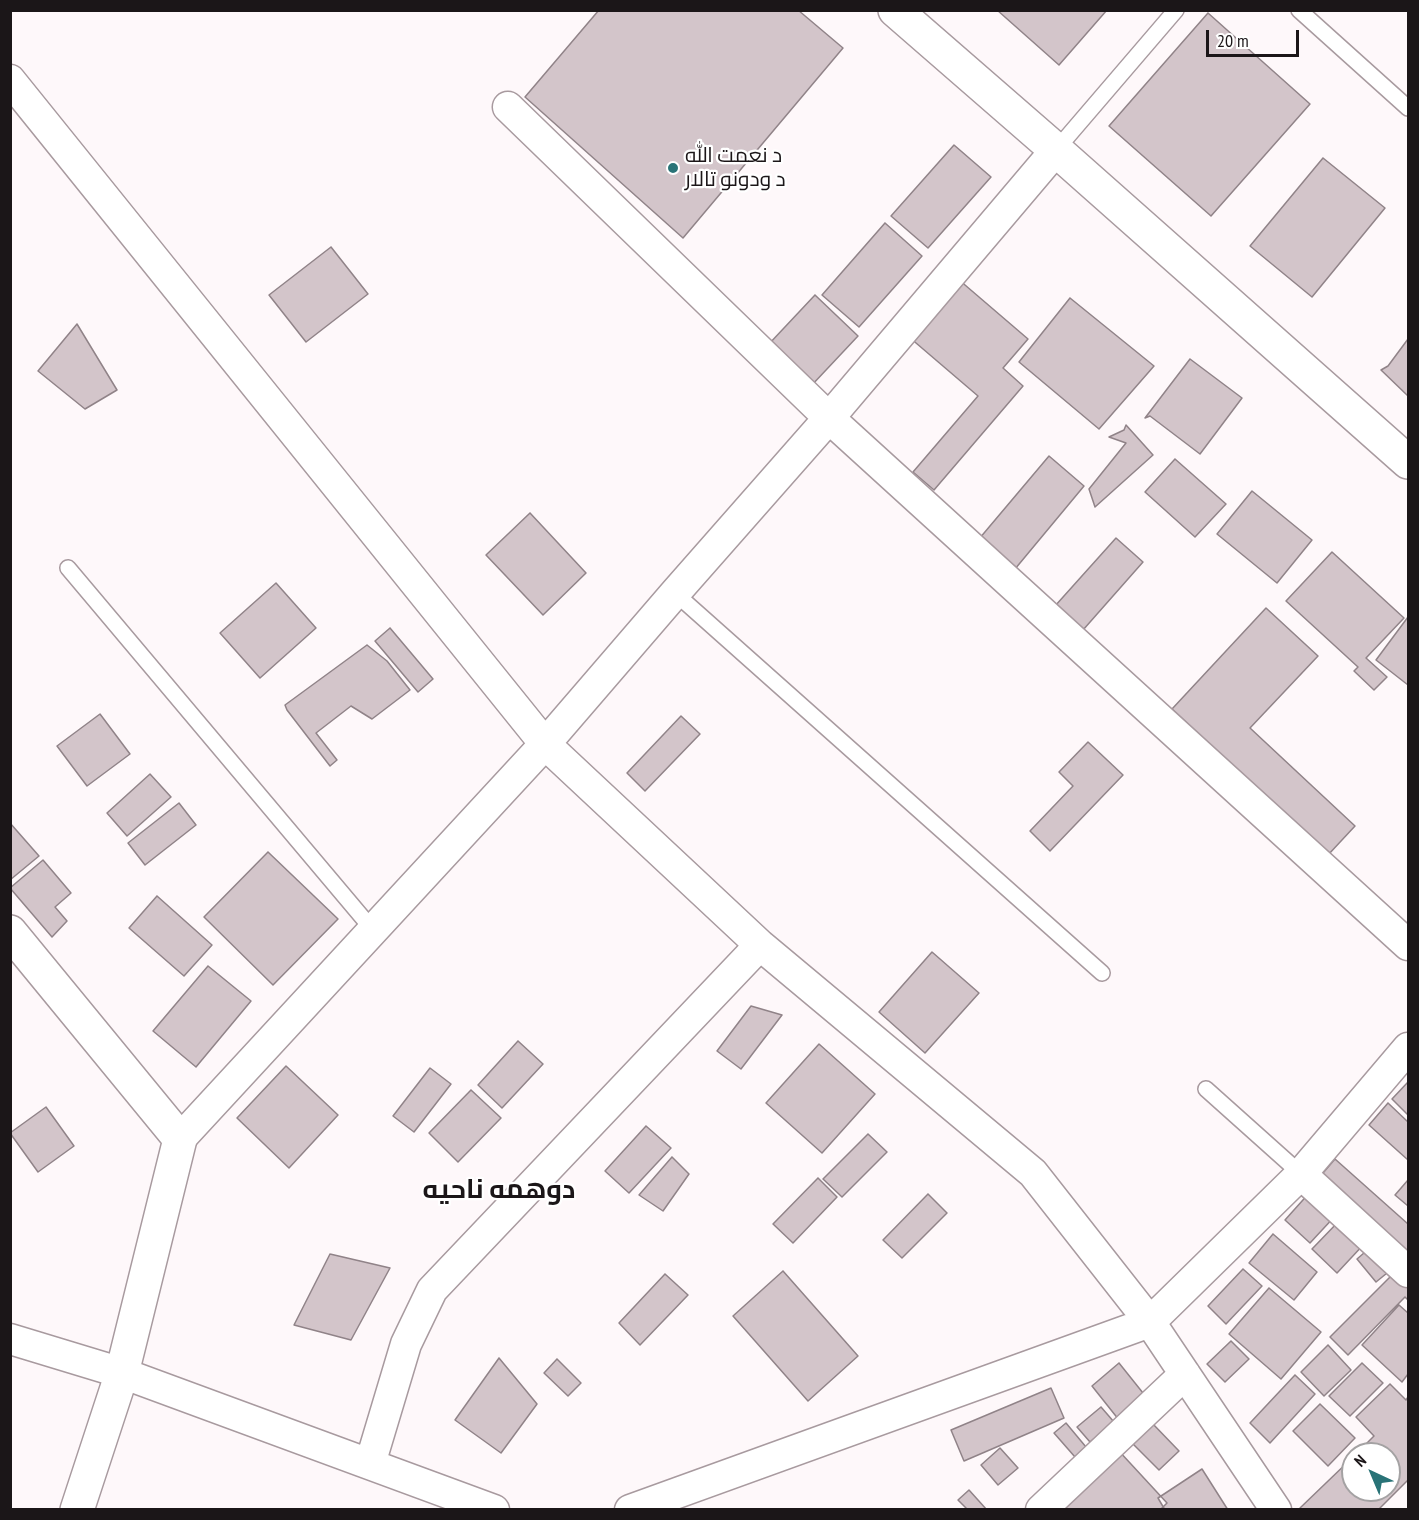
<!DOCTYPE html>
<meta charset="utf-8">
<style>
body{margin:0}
#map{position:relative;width:1419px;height:1520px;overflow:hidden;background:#fef8fa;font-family:"PT Sans Narrow",sans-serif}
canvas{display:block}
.frame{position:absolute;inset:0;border:12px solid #1b1618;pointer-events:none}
.north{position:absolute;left:1341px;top:1442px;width:60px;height:60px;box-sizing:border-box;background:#fff;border:2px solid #a4a2a3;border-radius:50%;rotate:316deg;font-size:16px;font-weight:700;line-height:24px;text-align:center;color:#1b1618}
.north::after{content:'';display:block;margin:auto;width:21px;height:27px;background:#297377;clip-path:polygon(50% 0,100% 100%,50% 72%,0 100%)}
.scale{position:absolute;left:1206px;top:30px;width:93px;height:27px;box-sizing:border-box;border:3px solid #1b1618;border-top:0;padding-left:8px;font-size:18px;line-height:21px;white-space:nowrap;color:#1b1618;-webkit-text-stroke:4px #fff;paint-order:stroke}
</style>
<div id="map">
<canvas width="1419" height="1520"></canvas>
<div class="frame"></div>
<div class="north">N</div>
<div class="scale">20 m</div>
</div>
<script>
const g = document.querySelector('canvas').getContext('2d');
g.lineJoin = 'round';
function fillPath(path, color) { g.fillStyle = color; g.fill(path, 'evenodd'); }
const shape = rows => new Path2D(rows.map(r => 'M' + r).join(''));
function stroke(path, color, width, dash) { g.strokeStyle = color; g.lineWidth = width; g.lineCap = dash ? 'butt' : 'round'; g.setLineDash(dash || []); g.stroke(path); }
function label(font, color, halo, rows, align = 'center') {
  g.font = font + ' "PT Sans Narrow",Cairo,sans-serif'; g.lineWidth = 4.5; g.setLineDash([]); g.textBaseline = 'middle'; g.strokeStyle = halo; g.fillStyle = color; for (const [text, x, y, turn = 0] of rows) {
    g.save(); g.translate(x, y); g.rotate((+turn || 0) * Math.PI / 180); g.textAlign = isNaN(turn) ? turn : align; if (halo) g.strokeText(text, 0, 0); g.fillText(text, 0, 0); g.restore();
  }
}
const building = shape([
 [599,10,798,10,843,48,683,238,525,97,599,10],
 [997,10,1107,10,1059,65,997,10],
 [1208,13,1310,104,1211,216,1109,126,1208,13],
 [954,145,991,177,928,248,891,216,954,145],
 [1323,158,1385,208,1312,297,1250,246,1323,158],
 [885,223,922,256,859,327,822,295,885,223],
 [331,247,368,294,306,342,269,295,331,247],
 [958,279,1028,339,1003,368,1023,386,934,490,913,472,978,396,909,337,958,279],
 [815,295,858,336,811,386,768,345,815,295],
 [1070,298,1154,366,1099,429,1019,362,1070,298],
 [77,324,117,390,85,409,38,371,77,324],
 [1408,339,1408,396,1381,370,1388,366,1408,339],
 [1190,359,1242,398,1200,454,1150,416,1145,418,1190,359],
 [1126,425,1153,455,1095,507,1089,489,1126,443,1109,437,1124,430,1126,425],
 [1049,456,1084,486,1015,569,979,539,1049,456],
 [1175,459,1226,504,1195,537,1145,492,1175,459],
 [1252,491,1312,540,1277,583,1217,534,1252,491],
 [530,513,586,573,543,615,486,555,530,513],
 [1116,538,1143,562,1083,630,1055,606,1116,538],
 [1332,552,1404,618,1366,658,1387,677,1374,690,1354,671,1358,667,1286,601,1332,552],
 [276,583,316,628,260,678,220,633,276,583],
 [1266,608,1318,656,1250,728,1355,826,1328,855,1172,709,1266,608],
 [1408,617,1408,685,1376,660,1408,617],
 [390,628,433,679,418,692,375,641,390,628],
 [367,645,387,661,410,690,372,719,351,706,316,733,337,760,330,766,287,710,285,705,367,645],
 [100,714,130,754,87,786,57,746,100,714],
 [681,716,700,734,645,791,627,773,681,716],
 [1088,742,1123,775,1050,851,1030,831,1073,786,1059,772,1088,742],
 [150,774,171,797,127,836,107,813,150,774],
 [179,803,196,825,145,865,128,843,179,803],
 [10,823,39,856,10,880,10,823],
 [268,852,338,919,273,985,204,917,268,852],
 [43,860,71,893,55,907,67,921,52,937,10,888,43,860],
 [157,896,212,945,184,976,129,928,157,896],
 [932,952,979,993,925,1053,879,1012,932,952],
 [208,966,251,1001,196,1067,153,1031,208,966],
 [751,1006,782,1015,741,1069,717,1051,751,1006],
 [518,1041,543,1064,502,1108,478,1085,518,1041],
 [819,1044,875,1094,822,1153,766,1103,819,1044],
 [286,1066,338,1115,289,1168,237,1118,286,1066],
 [430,1068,451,1084,414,1132,393,1116,430,1068],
 [1408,1082,1408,1115,1392,1099,1408,1082],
 [471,1090,501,1118,458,1162,429,1133,471,1090],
 [1388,1103,1408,1122,1408,1160,1369,1125,1388,1103],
 [46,1107,74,1146,38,1172,10,1133,46,1107],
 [646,1126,671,1148,629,1193,605,1171,646,1126],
 [868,1134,887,1152,842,1197,823,1179,868,1134],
 [672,1157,689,1174,663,1211,639,1195,672,1157],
 [1335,1159,1408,1224,1408,1261,1317,1180,1335,1159],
 [818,1178,837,1197,793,1243,773,1224,818,1178],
 [1408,1180,1408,1206,1395,1195,1408,1180],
 [1311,1191,1336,1215,1310,1243,1285,1220,1311,1191],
 [928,1194,947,1213,902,1258,883,1240,928,1194],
 [1340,1220,1365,1243,1337,1273,1312,1249,1340,1220],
 [1273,1234,1317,1272,1294,1300,1249,1263,1273,1234],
 [1372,1246,1392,1269,1376,1282,1357,1259,1372,1246],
 [330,1254,390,1268,351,1340,294,1325,330,1254],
 [1243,1269,1262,1286,1226,1324,1208,1306,1243,1269],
 [1398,1269,1408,1279,1408,1300,1405,1297,1348,1355,1330,1337,1398,1269],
 [783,1271,858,1356,808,1401,733,1316,783,1271],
 [665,1274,688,1295,640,1345,619,1323,665,1274],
 [1269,1288,1321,1332,1281,1379,1229,1334,1269,1288],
 [1399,1305,1408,1313,1408,1374,1402,1382,1362,1345,1399,1305],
 [1231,1341,1249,1359,1225,1382,1207,1364,1231,1341],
 [1328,1345,1351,1370,1324,1396,1301,1372,1328,1345],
 [499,1358,537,1404,501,1453,455,1420,499,1358],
 [557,1359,581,1383,568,1396,544,1373,557,1359],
 [1119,1363,1147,1398,1119,1420,1092,1386,1119,1363],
 [1362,1363,1383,1383,1350,1416,1329,1396,1362,1363],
 [1295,1375,1315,1394,1270,1443,1250,1423,1295,1375],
 [1390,1384,1406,1400,1408,1397,1408,1480,1378,1510,1302,1510,1300,1508,1353,1457,1353,1490,1389,1490,1389,1454,1356,1454,1374,1436,1356,1417,1390,1384],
 [1051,1388,1064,1418,964,1461,951,1430,1051,1388],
 [1320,1404,1355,1438,1328,1466,1293,1431,1320,1404],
 [1101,1407,1114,1422,1090,1442,1077,1427,1101,1407],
 [1066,1423,1086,1447,1075,1457,1054,1433,1066,1423],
 [1152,1423,1179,1451,1159,1470,1132,1443,1152,1423],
 [1000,1448,1018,1468,998,1485,981,1465,1000,1448],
 [1118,1450,1167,1503,1160,1510,1054,1510,1118,1450],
 [1202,1469,1228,1510,1165,1510,1158,1498,1202,1469],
 [969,1490,987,1510,968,1510,958,1500,969,1490]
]);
fillPath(building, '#d3c5ca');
stroke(building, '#908388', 1.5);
const lane = shape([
 [1299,10,1408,108],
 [1056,150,1176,10],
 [68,568,373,930],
 [675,593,1102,973],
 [1206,1089,1301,1174]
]);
const street = shape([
 [10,80,545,744,760,945,1033,1173,1150,1322,1276,1510],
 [508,107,829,418,1408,945],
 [180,1139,545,744,675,593,829,418,1056,150],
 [1301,1174,1408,1272],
 [10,1339,122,1373,494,1510],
 [370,1464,406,1344,432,1290,760,945],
 [630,1510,1150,1322,1301,1174,1408,1048],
 [1041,1510,1185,1374]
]);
const secondary = shape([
 [895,10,1056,150,1408,462],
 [10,932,180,1139,122,1373,77,1510]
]);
stroke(lane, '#a89a9f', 18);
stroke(street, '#a89a9f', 33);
stroke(secondary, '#a89a9f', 36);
stroke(lane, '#fff', 15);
stroke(street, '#fff', 30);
stroke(secondary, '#fff', 33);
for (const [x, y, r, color] of [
 [673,168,6,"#297377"]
]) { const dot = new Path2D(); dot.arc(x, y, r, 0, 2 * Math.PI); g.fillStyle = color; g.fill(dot); stroke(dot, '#fff', 2); }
label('21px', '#1b1618', '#fff', [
 ["د نعمت الله",685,156],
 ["د ودونو تالار",685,180]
], 'left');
label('bold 27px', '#1b1618', '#fff', [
 ["دوهمه ناحیه",499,1190]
]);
</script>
